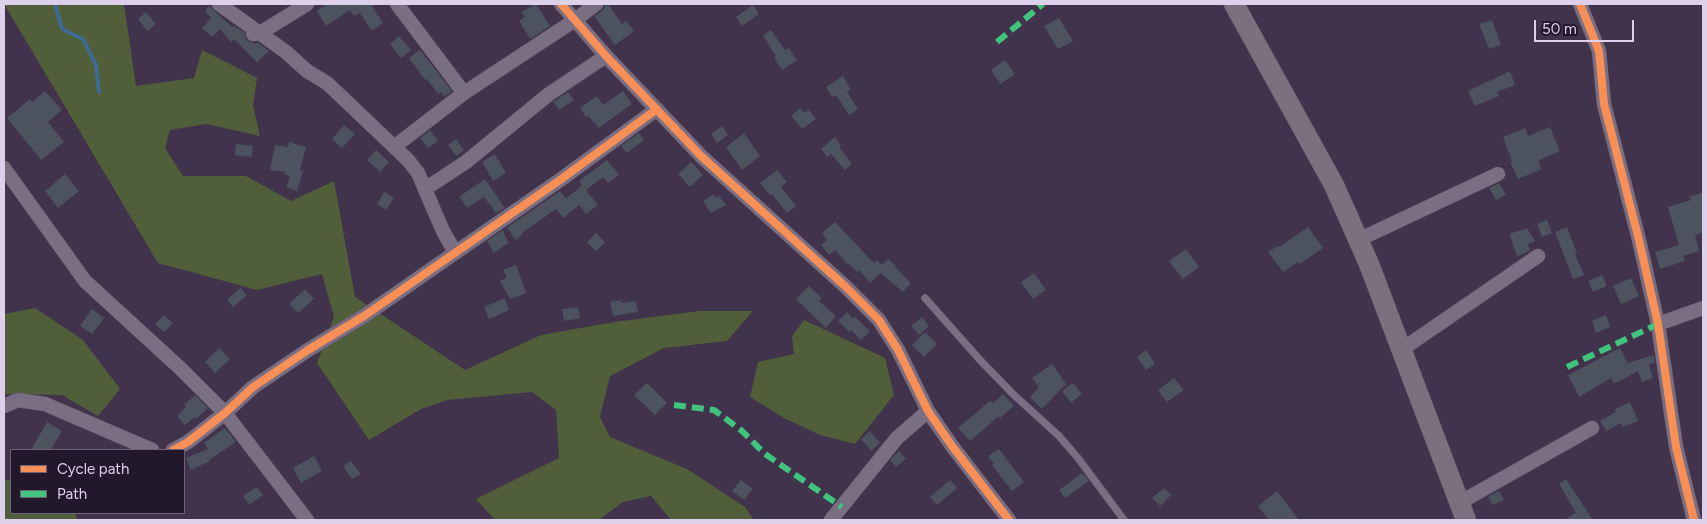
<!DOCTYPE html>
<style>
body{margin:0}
#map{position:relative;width:1707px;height:524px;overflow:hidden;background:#40334b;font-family:Figtree,sans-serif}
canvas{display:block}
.frame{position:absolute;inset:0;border:5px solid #ddd0eb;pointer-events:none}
.legend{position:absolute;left:10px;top:449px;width:175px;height:65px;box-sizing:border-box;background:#22182c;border:1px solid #6d6278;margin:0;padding:6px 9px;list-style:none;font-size:15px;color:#ddd0eb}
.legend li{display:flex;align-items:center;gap:10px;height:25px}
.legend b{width:25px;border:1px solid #6d6278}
.scale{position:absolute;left:1534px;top:20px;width:100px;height:22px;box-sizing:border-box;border:2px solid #ddd0eb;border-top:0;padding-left:6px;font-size:15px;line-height:18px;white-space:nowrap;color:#ddd0eb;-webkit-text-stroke:4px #22182c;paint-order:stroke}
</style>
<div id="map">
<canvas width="1707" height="524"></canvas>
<div class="frame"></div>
<ul class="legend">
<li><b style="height:6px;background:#f78f57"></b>Cycle path</li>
<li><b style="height:6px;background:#40c37c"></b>Path</li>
</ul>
<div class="scale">50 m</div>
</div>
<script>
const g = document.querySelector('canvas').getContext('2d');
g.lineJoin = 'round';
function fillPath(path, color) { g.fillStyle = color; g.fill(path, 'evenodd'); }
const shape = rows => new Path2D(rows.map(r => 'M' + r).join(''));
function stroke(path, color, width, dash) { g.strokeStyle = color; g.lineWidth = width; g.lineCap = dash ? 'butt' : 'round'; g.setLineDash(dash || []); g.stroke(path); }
fillPath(shape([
 [4,4,124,4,136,86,194,78,202,50,257,78,253,105,260,136,206,124,170,130,165,148,183,176,246,176,291,201,334,181,355,297,465,370,541,335,614,322,700,311,753,311,727,341,664,348,610,376,600,417,610,437,687,469,745,507,754,520,671,520,651,496,623,502,599,520,495,520,476,499,559,458,556,410,532,392,447,400,421,409,369,440,317,363,334,317,322,274,257,290,158,263],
 [35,308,83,340,120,389,98,416,62,395,4,394,4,314],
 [804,320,885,358,894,395,855,444,820,435,784,418,750,397,758,362,794,354,792,336],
 [4,480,11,480,11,513,74,513,78,520,4,520]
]), '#505e39');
stroke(shape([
 [55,4,62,29,83,39,96,65,99,92]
]), '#3e6b95', 4);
fillPath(shape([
 [327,4,377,4,372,6,383,23,372,31,360,13,354,16,350,10,326,26,317,11],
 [536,4,550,26,530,39,519,21,525,17,522,12],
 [606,4,608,4,622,24,626,21,634,31,615,45,594,16,602,11],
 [753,5,759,14,742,26,736,17],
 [209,6,232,27,234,26,245,33,246,40,255,44,257,42,269,51,257,62,234,39,231,42,220,29,212,37,202,28,211,18,205,11],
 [146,12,156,24,147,31,138,19],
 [1059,18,1073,41,1058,49,1044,26],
 [1492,20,1501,45,1489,49,1479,24],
 [771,30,785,50,789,48,797,60,782,70,774,58,776,56,763,36],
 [399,36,411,50,401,58,390,44],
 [420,50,452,91,444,97,441,92,438,94,427,79,425,80,409,58],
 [1005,60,1015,74,1000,84,991,70],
 [1510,71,1515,85,1497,92,1499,96,1475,106,1468,91],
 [843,76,851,90,847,92,858,109,849,115,836,95,832,97,826,87],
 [45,91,62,110,48,122,64,142,41,160,7,118,30,99,32,102],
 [623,91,632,104,599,128,588,116,586,117,580,108,597,96,603,105],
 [568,92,574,100,559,110,553,102],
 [800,108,804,113,809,110,816,119,802,129,791,116],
 [344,125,355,134,342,148,332,139],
 [722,126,728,135,717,143,711,134],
 [1550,127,1560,151,1538,161,1542,169,1518,179,1510,162,1512,161,1503,137,1525,128,1528,136],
 [430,130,438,141,428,148,420,138],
 [639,133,644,140,627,153,621,146],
 [744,133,760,156,742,170,726,147],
 [835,137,841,146,839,147,852,164,845,170,831,154,827,157,821,149],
 [456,139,464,150,456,156,448,145],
 [289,142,306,147,300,170,303,171,297,191,286,187,290,176,284,174,285,172,270,170,275,145,288,147],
 [236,144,253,146,252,157,235,155],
 [376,150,389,162,380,172,367,160],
 [495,154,506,173,493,181,482,162],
 [607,160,619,175,608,183,603,177,586,190,598,205,586,214,579,205,563,218,556,209,522,233,523,234,516,240,507,228,515,222,517,226,515,222,560,191,566,198,582,186,579,181],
 [691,162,703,175,690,187,678,174],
 [777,170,787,182,781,187,796,206,787,213,772,194,770,195,760,183],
 [65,174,79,191,58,208,45,191],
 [485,179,505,208,496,213,484,197,467,208,460,198,460,196],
 [1499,183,1506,195,1496,200,1489,188],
 [384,192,394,198,386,210,377,204],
 [1703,192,1703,232,1695,235,1699,251,1683,256,1685,261,1660,269,1655,252,1679,245,1668,207,1691,200,1689,197],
 [714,194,716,198,720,196,726,205,711,213,703,201],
 [1547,220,1552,233,1542,237,1537,224],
 [835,222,874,263,877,260,882,265,888,259,897,267,896,268,911,283,903,292,881,273,870,283,859,270,857,272,848,263,847,264,835,250,829,255,821,245,827,240,822,233],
 [1308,227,1323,248,1300,264,1298,262,1283,272,1268,252,1278,246,1279,247],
 [1567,227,1577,253,1575,254,1584,275,1573,279,1555,232],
 [1527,228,1535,241,1528,244,1530,251,1517,256,1509,234],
 [503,230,508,243,494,253,487,241],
 [596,233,605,242,596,251,587,242],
 [1186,249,1199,267,1183,279,1169,261],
 [516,265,526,293,510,299,500,281,507,277,503,270],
 [1034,273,1046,290,1033,299,1021,282],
 [1602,275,1607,286,1593,292,1588,281],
 [1631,278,1639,296,1621,304,1613,286],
 [809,286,822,298,819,301,836,316,826,328,796,299],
 [240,288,247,295,233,307,227,300],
 [305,289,314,299,298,313,289,304],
 [505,298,509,310,489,319,484,307],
 [621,300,621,303,636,301,638,312,613,316,610,302],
 [578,307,580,318,564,321,562,309],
 [92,309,104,318,92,334,80,326],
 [847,312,853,319,855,317,870,331,861,340,851,330,849,332,838,321],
 [164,315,173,323,164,332,155,324],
 [1606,315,1610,327,1596,333,1592,321],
 [922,317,929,326,919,335,911,326],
 [925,332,937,344,924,357,912,345],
 [219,348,230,359,215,373,205,362],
 [1620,348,1628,363,1654,355,1655,362,1649,365,1653,378,1642,382,1638,371,1614,384,1611,378,1579,397,1568,375],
 [1146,350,1155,364,1146,370,1137,357],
 [1052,364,1066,384,1042,409,1030,397,1039,387,1032,378],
 [1174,378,1184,390,1167,402,1158,390],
 [647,383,667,403,655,415,634,395],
 [1073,383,1082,394,1071,403,1062,391],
 [1003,394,1014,406,1000,418,999,416,970,441,958,428,990,401,993,403],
 [195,395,208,408,196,419,195,417,185,425,177,416,186,407,184,405],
 [1630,402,1638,421,1622,427,1621,423,1606,431,1600,421,1616,412,1615,409],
 [47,422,62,431,51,450,31,450],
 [225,428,236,442,209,460,210,461,191,470,186,458,208,449,204,443],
 [870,431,880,443,871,451,861,439],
 [999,449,1024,482,1012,491,992,465,994,464,988,456],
 [899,451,906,459,896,467,890,460],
 [314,456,322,471,301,483,293,468],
 [351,461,361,474,352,479,343,466],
 [1082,473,1089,481,1065,498,1059,490],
 [1566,479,1593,520,1564,520,1576,513,1559,484],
 [741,480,753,489,744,500,732,491],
 [950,480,957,488,937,505,930,497],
 [257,487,263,495,249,505,243,496],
 [1164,488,1171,495,1160,506,1152,498],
 [1277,491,1299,520,1269,520,1258,506],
 [1499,491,1504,500,1492,505,1488,497]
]), '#4c525e');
const service = shape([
 [925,298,980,360,1013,394,1059,436,1078,458,1124,520]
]);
const minor = shape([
 [219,4,286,52,307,71,327,83,408,160,418,173,443,231,455,252],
 [397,4,464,93],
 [561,4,606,56,701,156,846,287,879,320,898,350,928,411,952,446,1009,520],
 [1580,4,1599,51,1604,104,1639,240,1658,324,1676,447,1694,520],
 [253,34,260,33,307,4],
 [394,147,464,93,575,20,596,4],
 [4,168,85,281,181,369,225,413,307,520],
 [425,189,466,162,549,94,606,56],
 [1358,240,1498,174],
 [1658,324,1703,308],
 [1401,350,1538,256],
 [4,406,18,400,45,404,152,450],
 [173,450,188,442,225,413,253,387,308,350,364,316,560,180,657,109],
 [1459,503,1592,428],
 [831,520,897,438,928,411]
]);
const secondary = shape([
 [1234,4,1334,185,1369,264,1466,520]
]);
stroke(service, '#5b5064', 8);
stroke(minor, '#5b5064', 15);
stroke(secondary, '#5b5064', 21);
stroke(service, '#7a6f82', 7);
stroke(minor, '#7a6f82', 14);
stroke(secondary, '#7c6f7f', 20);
stroke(shape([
 [997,42,1043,4],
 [1567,367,1658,324],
 [674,405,714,410,742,431,765,454,842,507]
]), '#40c37c', 6, [12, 6]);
stroke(shape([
 [561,4,606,56,701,156,846,287,879,320,898,350,928,411,952,446,1009,520],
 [1580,4,1599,51,1604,104,1639,240,1658,324,1676,447,1694,520],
 [173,450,188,442,225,413,253,387,308,350,364,316,560,180,657,109]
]), '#f78f57', 8);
</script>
